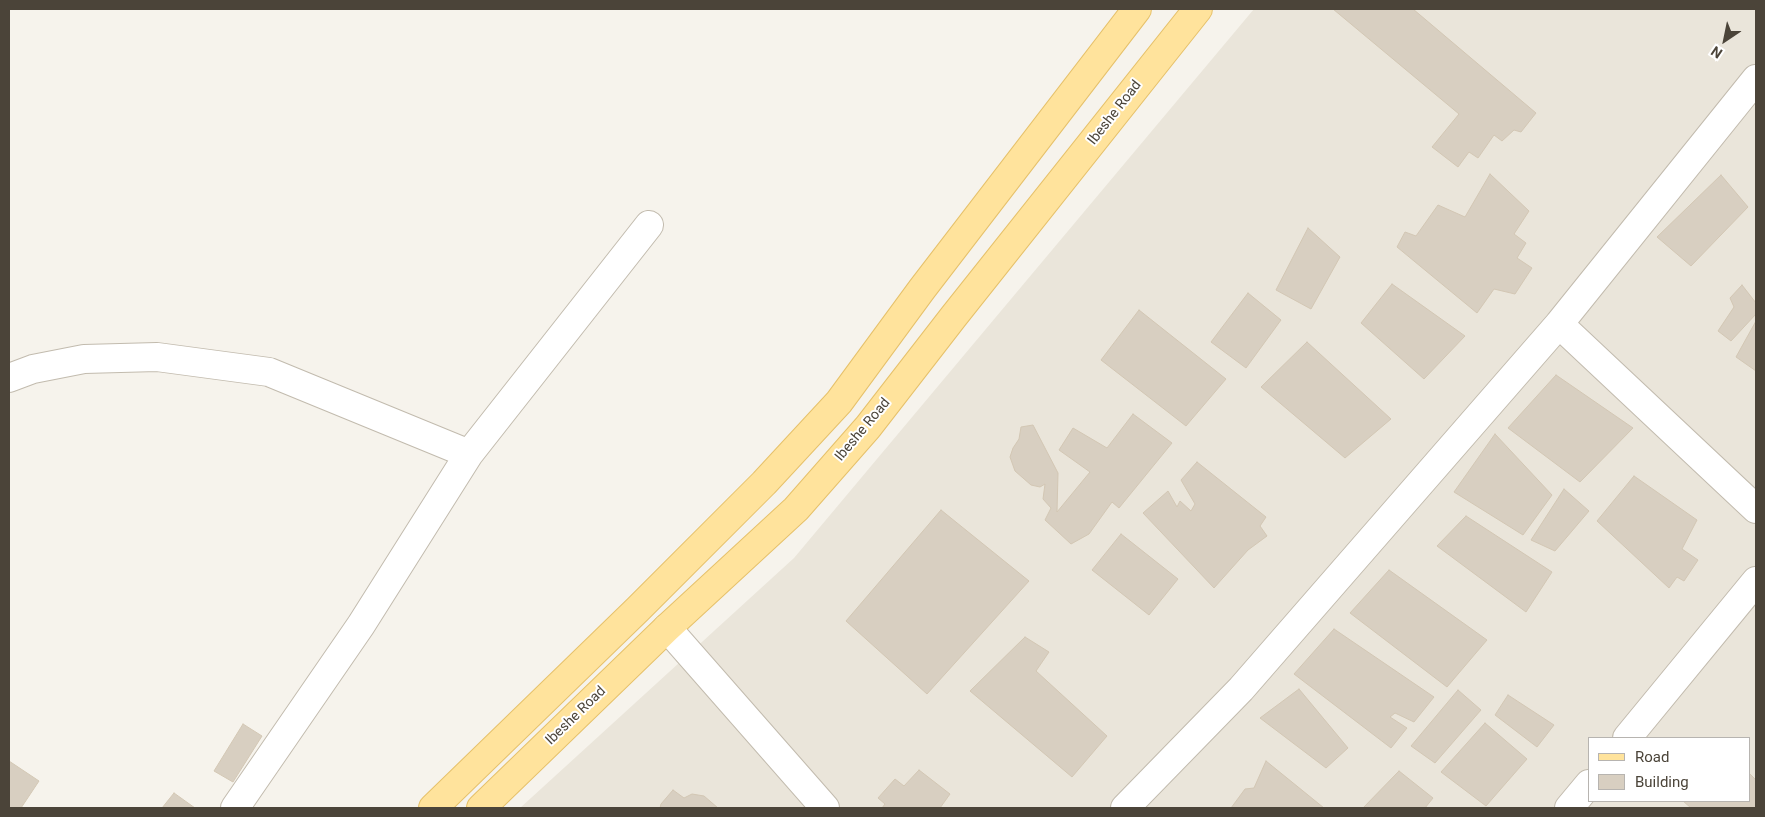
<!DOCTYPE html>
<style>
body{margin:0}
#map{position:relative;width:1765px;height:817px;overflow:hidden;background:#f6f3ec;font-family:Roboto,sans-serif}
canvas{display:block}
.frame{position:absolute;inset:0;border:10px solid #4b4439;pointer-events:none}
.legend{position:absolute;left:1588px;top:737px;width:162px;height:65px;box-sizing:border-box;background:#fff;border:1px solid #b7b4b0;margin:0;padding:6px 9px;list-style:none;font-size:15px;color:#4b4439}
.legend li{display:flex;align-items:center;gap:10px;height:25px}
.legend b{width:25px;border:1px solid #b7b4b0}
.north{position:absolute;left:1700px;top:15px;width:50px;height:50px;-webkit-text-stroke:4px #fff;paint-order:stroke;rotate:214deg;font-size:14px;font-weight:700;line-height:20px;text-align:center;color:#4b4439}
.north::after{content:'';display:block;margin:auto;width:18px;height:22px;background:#4b4439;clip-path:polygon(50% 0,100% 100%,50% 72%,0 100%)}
</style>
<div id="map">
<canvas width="1765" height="817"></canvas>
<div class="frame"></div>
<ul class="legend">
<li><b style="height:6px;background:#ffe39c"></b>Road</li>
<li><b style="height:14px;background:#d8cfc1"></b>Building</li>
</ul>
<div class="north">N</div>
</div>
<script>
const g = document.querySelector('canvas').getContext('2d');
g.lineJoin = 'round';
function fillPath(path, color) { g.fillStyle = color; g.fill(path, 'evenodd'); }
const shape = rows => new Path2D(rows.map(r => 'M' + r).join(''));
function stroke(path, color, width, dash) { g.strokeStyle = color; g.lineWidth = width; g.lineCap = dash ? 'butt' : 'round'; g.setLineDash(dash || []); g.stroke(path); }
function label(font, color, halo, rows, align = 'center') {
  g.font = font + ' Roboto,sans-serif'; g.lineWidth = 4; g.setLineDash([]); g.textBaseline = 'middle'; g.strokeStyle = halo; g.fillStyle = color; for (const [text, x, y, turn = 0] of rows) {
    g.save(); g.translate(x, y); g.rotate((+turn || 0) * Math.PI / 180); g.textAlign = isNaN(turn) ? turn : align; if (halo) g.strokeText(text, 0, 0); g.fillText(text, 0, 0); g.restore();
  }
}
fillPath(shape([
 [1254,9,1756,9,1756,808,520,808,794,558],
 [1589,738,1749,738,1749,801,1589,801]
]), '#eae5da');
const building = shape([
 [1333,9,1413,9,1536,113,1521,132,1514,130,1502,141,1494,135,1478,158,1469,152,1458,167,1432,147,1459,114,1333,9],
 [1490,174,1529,211,1514,234,1526,243,1517,258,1532,268,1515,294,1494,289,1477,313,1397,247,1405,232,1416,236,1438,205,1465,217,1490,174],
 [1721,175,1748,207,1691,266,1657,237,1721,175],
 [1308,228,1340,257,1311,309,1276,290,1308,228],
 [1392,284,1465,336,1424,379,1361,323,1392,284],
 [1742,285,1756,303,1756,314,1731,341,1718,331,1734,307,1730,298,1742,285],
 [1248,293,1281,320,1246,368,1211,342,1248,293],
 [1139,310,1226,379,1186,426,1101,360,1139,310],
 [1756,321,1756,371,1736,357,1756,321],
 [1307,342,1391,419,1345,458,1261,387,1307,342],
 [1556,375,1633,428,1580,482,1508,428,1556,375],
 [1133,414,1172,443,1119,508,1112,502,1089,534,1071,544,1045,520,1051,508,1043,499,1045,484,1040,487,1031,485,1015,471,1010,457,1013,448,1019,439,1021,427,1033,425,1058,473,1057,512,1090,472,1059,450,1073,428,1107,448,1133,414],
 [1495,434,1552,495,1523,535,1454,492,1495,434],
 [1197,462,1266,517,1260,526,1267,536,1248,550,1214,588,1143,513,1168,491,1177,507,1180,501,1191,511,1195,504,1181,480,1197,462],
 [1634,476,1697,520,1682,549,1698,560,1684,581,1677,577,1669,588,1597,521,1634,476],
 [1564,489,1589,511,1555,551,1531,540,1564,489],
 [941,510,1029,581,927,694,846,621,941,510],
 [1466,516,1552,572,1526,612,1437,546,1466,516],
 [1121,534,1178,579,1149,615,1092,570,1121,534],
 [1389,570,1487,640,1447,687,1350,613,1389,570],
 [1334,629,1434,697,1414,722,1395,713,1390,717,1407,728,1391,748,1294,674,1334,629],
 [1025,637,1049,652,1036,671,1107,736,1072,777,970,691,1025,637],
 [1299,689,1348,748,1326,768,1260,718,1299,689],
 [1458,690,1481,710,1435,763,1411,746,1458,690],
 [1508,695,1554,725,1537,747,1495,715,1508,695],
 [1485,723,1527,759,1486,806,1441,772,1485,723],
 [243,724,262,736,233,782,214,771,243,724],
 [9,761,39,781,21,808,9,808,9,761],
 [1266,761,1324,808,1231,808,1245,789,1254,788,1266,761],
 [919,770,950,794,940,808,882,808,885,804,878,798,895,779,904,786,919,770],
 [1399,771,1433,798,1425,808,1363,808,1399,771],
 [1749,773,1756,780,1756,808,1691,808,1683,801,1749,801,1749,773],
 [673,790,684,798,692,794,704,796,718,808,660,808,661,804,673,790],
 [174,793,195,808,162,808,174,793]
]);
fillPath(building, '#d8cfc1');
stroke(building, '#d3c7b4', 1);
const minor = shape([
 [1559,324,1756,509],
 [9,378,33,369,84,359,157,357,269,372,469,454],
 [667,628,825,808],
 [1627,738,1756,581],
 [235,808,361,625,469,454,649,225],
 [1125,808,1241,689,1559,324,1756,79],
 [1569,808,1589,784]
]);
const major = shape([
 [433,808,638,609,764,483,839,402,922,289,1137,9],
 [481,808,667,628,796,509,868,427,954,316,1198,9]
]);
stroke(minor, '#c2bbae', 30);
stroke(major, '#e6c16a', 30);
stroke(minor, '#fff', 28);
stroke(major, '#ffe39c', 28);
label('14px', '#4b4439', '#fff', [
 ["Ibeshe Road",1115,113,-52],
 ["Ibeshe Road",863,430,-50],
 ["Ibeshe Road",576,716,-44]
]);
</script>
